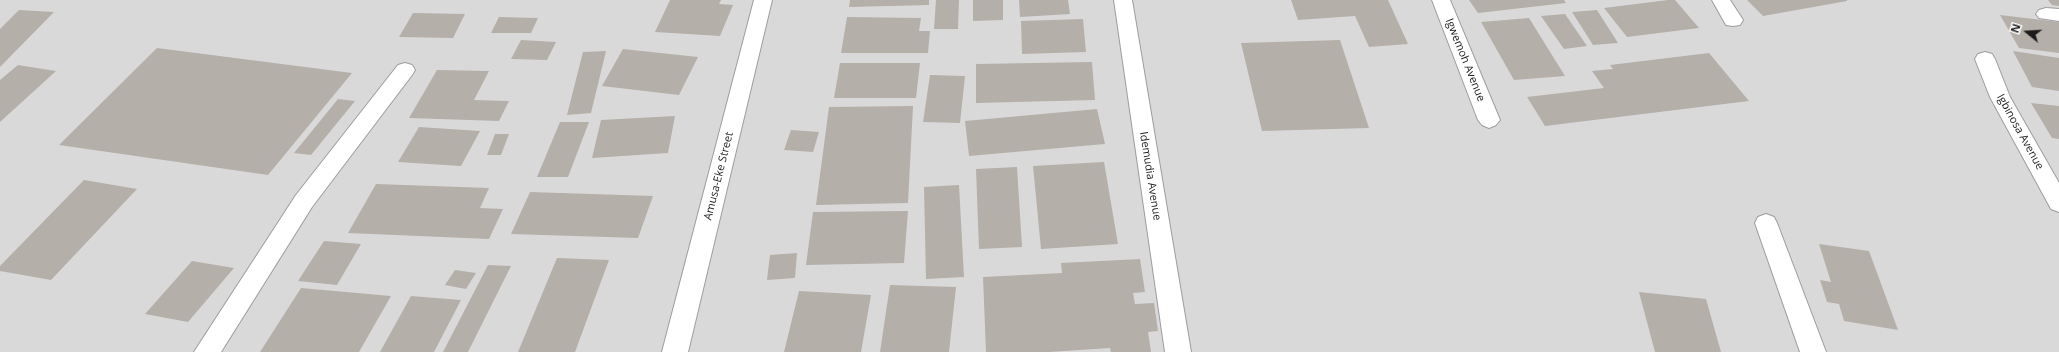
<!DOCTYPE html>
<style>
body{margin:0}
#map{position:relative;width:2059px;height:352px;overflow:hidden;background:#eceae3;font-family:"Open Sans",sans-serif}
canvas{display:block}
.north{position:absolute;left:2007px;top:12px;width:40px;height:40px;-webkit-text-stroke:3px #fff;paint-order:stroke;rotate:288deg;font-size:11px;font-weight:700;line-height:16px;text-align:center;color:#1c1c1c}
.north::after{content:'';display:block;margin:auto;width:14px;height:18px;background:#1c1c1c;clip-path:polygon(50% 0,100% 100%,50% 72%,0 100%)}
</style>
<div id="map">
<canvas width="2059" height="352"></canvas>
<div class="north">N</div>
</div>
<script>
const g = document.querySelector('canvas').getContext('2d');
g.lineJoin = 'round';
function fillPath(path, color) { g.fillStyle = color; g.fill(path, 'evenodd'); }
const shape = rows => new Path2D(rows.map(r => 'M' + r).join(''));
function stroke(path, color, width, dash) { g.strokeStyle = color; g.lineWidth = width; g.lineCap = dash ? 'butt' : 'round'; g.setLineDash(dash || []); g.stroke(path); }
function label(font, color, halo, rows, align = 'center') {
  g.font = font + ' "Open Sans",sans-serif'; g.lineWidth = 3; g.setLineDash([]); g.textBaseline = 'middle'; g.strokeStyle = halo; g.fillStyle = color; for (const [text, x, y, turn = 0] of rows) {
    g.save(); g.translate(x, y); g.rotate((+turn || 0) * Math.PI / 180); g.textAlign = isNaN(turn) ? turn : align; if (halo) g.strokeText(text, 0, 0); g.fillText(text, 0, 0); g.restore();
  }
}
fillPath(shape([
 [0,0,2059,0,2059,352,0,352]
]), '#dad9d9');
fillPath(shape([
 [670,0,721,0,719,4,733,5,720,36,655,32],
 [850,0,929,0,929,5,849,7],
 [936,0,959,0,958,29,934,29],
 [973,0,1003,0,1003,20,973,21],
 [1019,0,1068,0,1070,14,1020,17],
 [1291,0,1388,0,1408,44,1369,47,1355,16,1298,20],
 [1469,0,1564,0,1566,3,1478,13],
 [1668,0,1675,0,1699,28,1627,37,1604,8],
 [1747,0,1847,0,1847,1,1763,16],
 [2048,0,2059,0,2059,6,2052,5],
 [19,10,54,12,0,67,0,29],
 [1597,10,1618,43,1593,45,1572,12],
 [413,13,465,14,453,38,399,37],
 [1565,14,1587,46,1564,49,1541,16],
 [2000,15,2059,22,2059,53,2019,48],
 [499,17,538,18,531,33,491,33],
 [847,17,921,18,919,31,930,31,928,53,841,53],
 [1529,18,1565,76,1514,80,1481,22],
 [1083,19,1086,52,1022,54,1021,21],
 [521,40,556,42,547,60,511,59],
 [1340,40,1369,128,1262,131,1241,43],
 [157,48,352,73,268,175,59,145],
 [623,49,698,57,679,95,602,86],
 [606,51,591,113,567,115,583,52],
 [2013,51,2059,58,2059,91,2032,87],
 [1709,53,1749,101,1545,126,1527,97,1604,88,1592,71,1613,69,1610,65],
 [1092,62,1095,100,976,103,976,64],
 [840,63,920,63,916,98,834,98],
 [18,65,56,71,0,122,0,80],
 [437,70,489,71,474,100,509,101,499,121,409,118],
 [930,75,965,76,960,123,923,122],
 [338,99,355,101,311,155,294,153],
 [2031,103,2059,106,2059,139,2052,138],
 [913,106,908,203,816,205,829,107],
 [1097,109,1105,144,969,156,965,121],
 [675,116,668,153,592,158,601,120],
 [560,122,589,122,568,177,537,177],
 [419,127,480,131,461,166,398,162],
 [791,130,819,132,813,152,784,150],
 [495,134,509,134,501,155,487,155],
 [1104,162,1118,244,1041,249,1033,166],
 [1017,167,1022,247,979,249,976,169],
 [84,180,137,189,51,280,0,271,0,266],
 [376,184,489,188,480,208,503,209,489,239,348,233],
 [959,185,964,277,926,279,924,187],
 [530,192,653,196,638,238,511,234],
 [908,211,904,263,806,265,813,212],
 [324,241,361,244,337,285,298,281],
 [1819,244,1869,251,1898,330,1844,321,1839,304,1827,302,1820,280,1831,282],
 [797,253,795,278,767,280,770,255],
 [557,258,609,260,575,352,518,352],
 [1140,259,1145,292,1133,293,1135,304,1154,303,1158,331,1148,332,1151,352,1111,352,1110,348,1049,352,986,352,983,277,1062,273,1061,263],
 [192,261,234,268,188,322,145,314],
 [488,265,511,266,468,352,443,352],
 [455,270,476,273,466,289,445,285],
 [890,285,956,287,949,352,880,352],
 [301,288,391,296,359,352,260,352],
 [799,291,871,295,861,352,784,352],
 [1639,292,1706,299,1721,352,1655,352],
 [411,296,461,300,434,352,380,352]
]), '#b5afa9');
const minor = shape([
 [754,0,772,0,688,352,662,352,754,0],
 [1114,0,1132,0,1191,352,1165,352,1114,0],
 [1432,0,1450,0,1500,120,1496,125,1489,128,1482,125,1478,120,1432,0],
 [1712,0,1730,0,1743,20,1740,25,1733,26,1726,25,1712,0],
 [2046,8,2059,9,2059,21,2039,18,2036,14,2039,10,2046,8],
 [1985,52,1992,54,1995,59,2010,97,2059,183,2059,212,2051,209,1990,97,1975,59,1978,54,1985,52],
 [405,63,412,65,415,70,412,75,312,207,221,352,194,352,296,195,398,65,405,63],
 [1766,214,1774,217,1777,223,1826,352,1800,352,1755,223,1758,217,1766,214]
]);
stroke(minor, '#9d9d9d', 2);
fillPath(minor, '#fff');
label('11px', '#1c1c1c', '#fff', [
 ["Igwemoh Avenue",1465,60,68],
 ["Igbinosa Avenue",2020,132,61],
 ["Amusa-Eke Street",719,176,-76],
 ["Idemudia Avenue",1150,176,81]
]);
</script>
